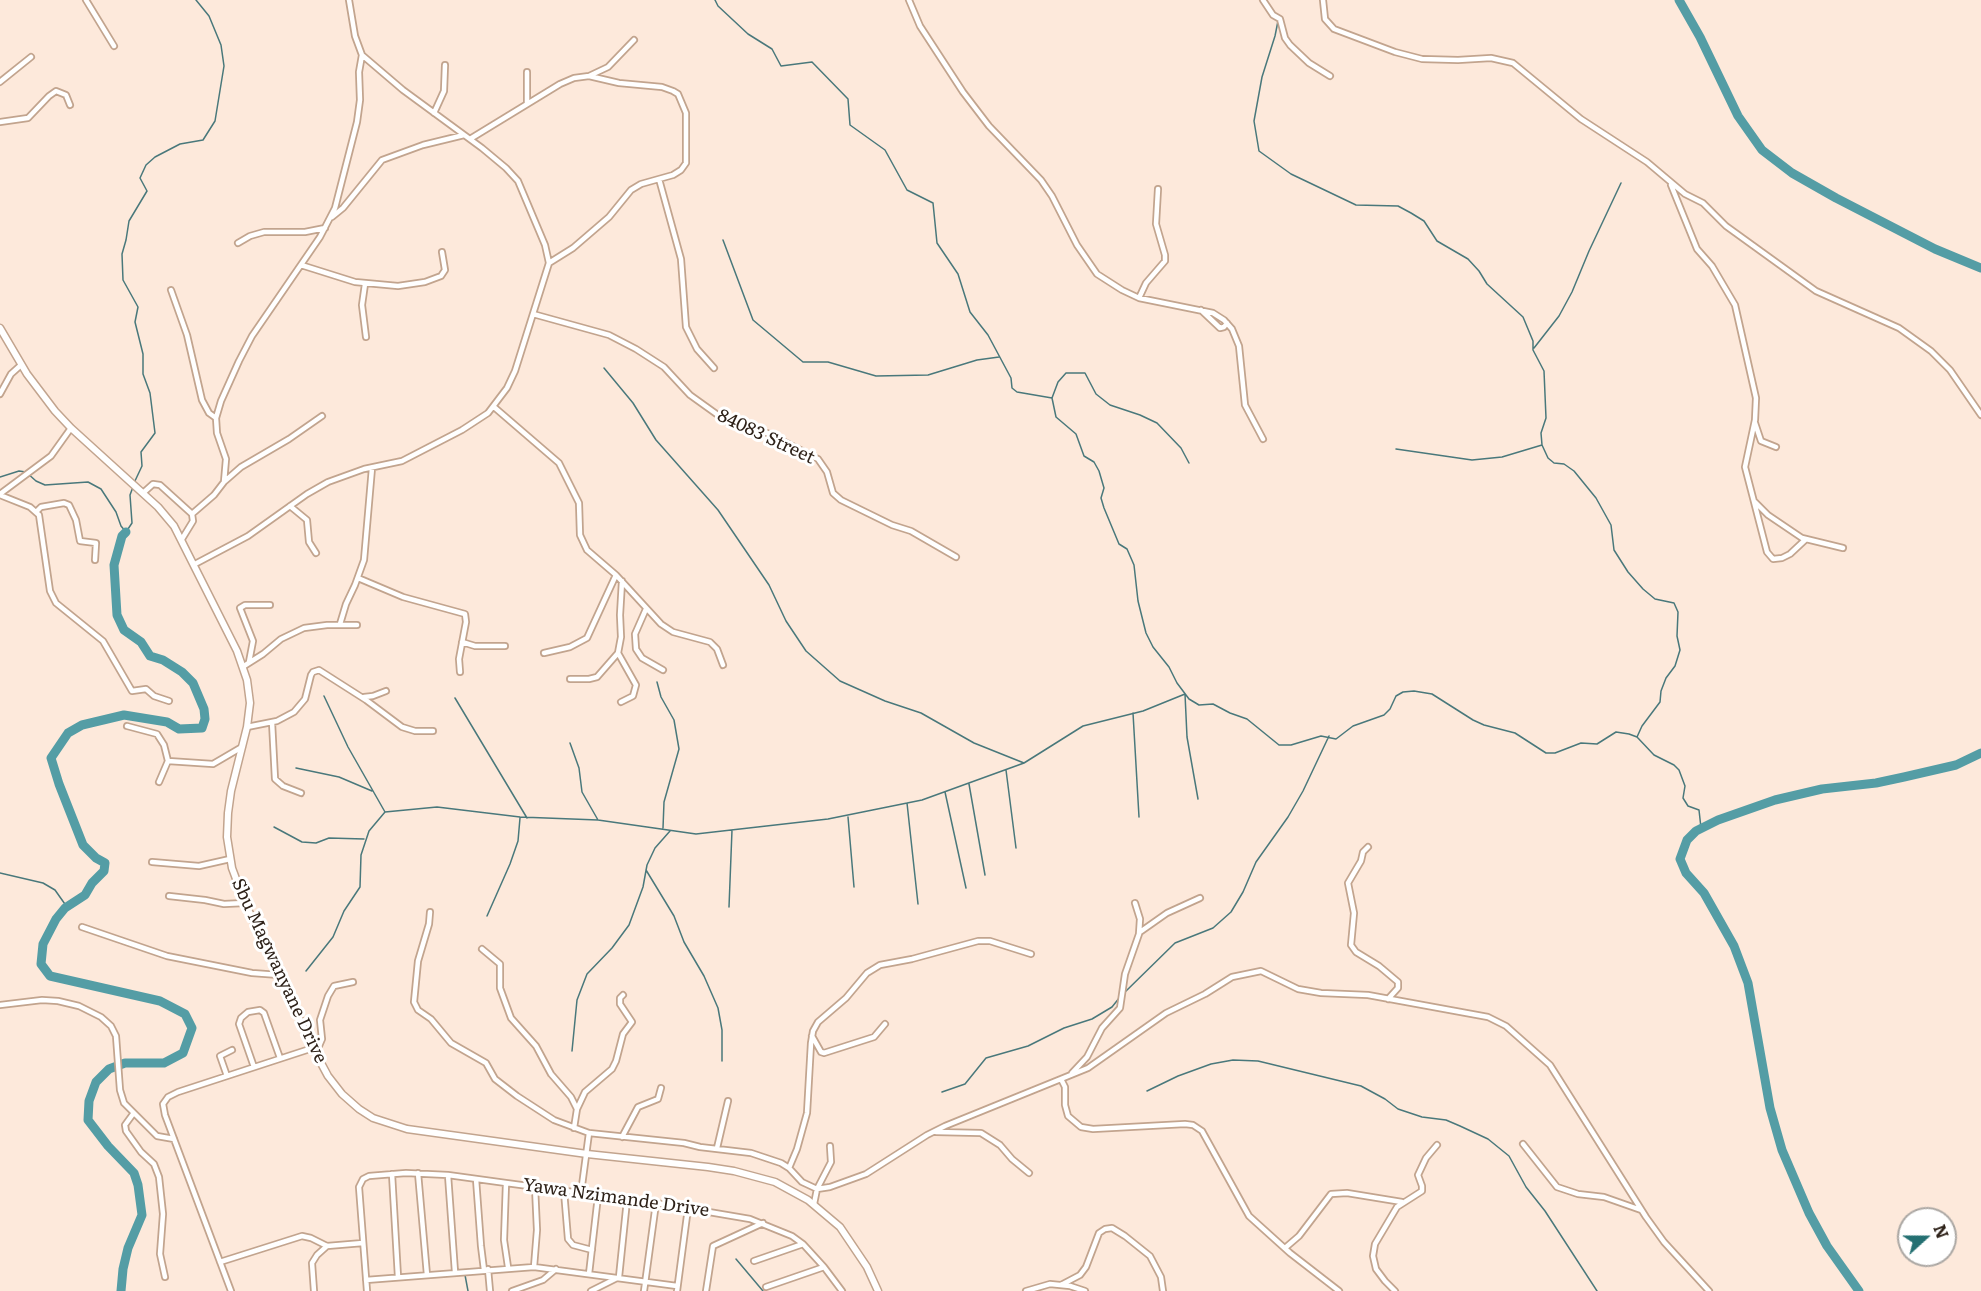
<!DOCTYPE html>
<style>
body{margin:0}
#map{position:relative;width:1981px;height:1291px;overflow:hidden;background:#fde9db;font-family:Literata,serif}
canvas{display:block}
.north{position:absolute;left:1897px;top:1207px;width:60px;height:60px;box-sizing:border-box;background:#fff;border:2px solid #aba7a3;border-radius:50%;rotate:69deg;font-size:16px;font-weight:700;line-height:24px;text-align:center;color:#2e2219}
.north::after{content:'';display:block;margin:auto;width:21px;height:27px;background:#247072;clip-path:polygon(50% 0,100% 100%,50% 72%,0 100%)}
</style>
<div id="map">
<canvas width="1981" height="1291"></canvas>
<div class="north">N</div>
</div>
<script>
const g = document.querySelector('canvas').getContext('2d');
g.lineJoin = 'round';
const shape = rows => new Path2D(rows.map(r => 'M' + r).join(''));
function stroke(path, color, width, dash) { g.strokeStyle = color; g.lineWidth = width; g.lineCap = dash ? 'butt' : 'round'; g.setLineDash(dash || []); g.stroke(path); }
function label(font, color, halo, rows, align = 'center') {
  g.font = font + ' Literata,serif'; g.lineWidth = 6; g.setLineDash([]); g.textBaseline = 'middle'; g.strokeStyle = halo; g.fillStyle = color; for (const [text, x, y, turn = 0] of rows) {
    g.save(); g.translate(x, y); g.rotate((+turn || 0) * Math.PI / 180); g.textAlign = isNaN(turn) ? turn : align; if (halo) g.strokeText(text, 0, 0); g.fillText(text, 0, 0); g.restore();
  }
}
stroke(shape([
 [715,0,718,6,748,34,772,49,781,66,812,62,848,99,850,125,885,150,907,190,933,203,937,243,958,274,970,312,988,335,1011,378,1012,388,1017,392,1052,398,1056,417,1076,434,1084,456,1094,462,1099,471,1104,488,1101,498,1104,508,1119,544,1127,549,1134,565,1138,601,1146,633,1153,647,1169,667,1177,683,1189,699,1199,705,1213,704,1230,713,1247,719,1279,745,1291,745,1321,736,1336,739,1353,726,1384,715,1390,709,1396,696,1403,692,1414,691,1432,694,1473,720,1484,725,1515,733,1546,753,1555,753,1581,743,1597,744,1616,732,1629,734,1637,737,1654,755,1674,765,1679,770,1685,786,1683,798,1688,806,1699,810,1701,828],
 [1278,21,1275,36,1262,77,1254,121,1259,151,1291,174,1356,205,1398,206,1411,213,1424,221,1437,241,1468,259,1479,271,1487,284,1523,317,1533,341,1533,350,1544,371,1546,418,1541,433,1542,445,1548,458,1554,463,1564,464,1574,471,1596,498,1611,525,1614,550,1628,572,1643,589,1655,599,1674,603,1678,612,1677,636,1680,650,1675,666,1666,678,1661,691,1660,702,1642,726,1637,737],
 [723,240,753,320,803,362,828,362,876,376,928,375,977,360,999,357],
 [1534,348,1559,316,1572,292,1589,251,1621,183],
 [604,368,633,403,656,440,718,510,769,585,786,621,806,651,840,681,885,701,921,713,974,743,1024,763],
 [1052,398,1058,382,1066,373,1085,373,1096,394,1110,405,1140,415,1157,423,1181,448,1189,463],
 [1396,449,1472,460,1502,457,1542,445],
 [0,477,19,471,26,472,36,481,45,485,88,482,101,489,116,512,121,526,126,532,132,523,130,495,133,487],
 [134,483,142,466,141,452,155,433,150,393,143,374,143,354,135,322,138,307,123,280,122,254,126,240,129,221,147,191,140,178,146,165,155,157,180,144,203,140,215,121,224,66,221,45,209,16,196,0],
 [657,682,661,697,674,720,679,749,664,802,663,828],
 [324,696,348,747,385,812],
 [455,698,527,818],
 [1133,713,1139,817],
 [570,743,579,768,582,792,598,820],
 [296,768,339,777,372,791],
 [1006,770,1016,848],
 [969,784,985,875],
 [945,792,966,888],
 [907,803,918,904],
 [848,817,854,887],
 [274,827,302,842,316,843,329,838,364,839],
 [646,870,674,916,684,942,704,976,718,1008,722,1030,722,1061],
 [0,873,43,883,55,890,67,907],
 [729,907,732,830],
 [487,916,510,864,518,841,520,818],
 [306,971,333,937,344,911,360,887,361,855,369,831,385,812,437,807,520,817,598,820,696,834,828,819,922,800,1024,763,1083,726,1143,711,1185,694,1187,737,1198,799],
 [1125,992,1175,943,1213,928,1231,912,1243,892,1256,862,1288,817,1303,791,1329,736],
 [572,1051,577,1000,587,974,612,948,629,925,643,887,647,865,655,848,670,831],
 [1147,1091,1178,1076,1211,1064,1233,1060,1258,1061,1361,1086,1385,1099,1398,1109,1422,1117,1446,1120,1460,1126,1488,1139,1509,1156,1526,1187,1545,1211,1597,1291],
 [942,1092,965,1084,986,1058,1028,1046,1064,1028,1092,1019,1112,1007,1120,997],
 [736,1259,763,1291],
 [465,1275,468,1291]
]), '#49787b', 1.5);
stroke(shape([
 [1679,0,1700,37,1738,116,1762,150,1792,173,1836,198,1935,249,1981,268],
 [121,1291,123,1269,128,1248,142,1215,138,1185,134,1173,108,1146,88,1120,89,1101,96,1082,109,1069,125,1063,164,1063,183,1053,192,1028,185,1014,160,1001,50,976,41,964,43,944,56,919,65,908,85,895,92,883,104,871,105,863,96,858,83,845,59,784,51,758,68,733,82,725,124,715,167,722,179,729,202,728,205,719,204,709,193,683,182,672,163,660,150,656,141,642,124,630,117,615,114,565,122,536,126,532],
 [1859,1291,1827,1246,1809,1213,1782,1150,1770,1108,1748,983,1734,946,1704,893,1686,873,1680,859,1687,840,1696,831,1718,820,1775,800,1822,789,1876,783,1904,777,1956,765,1981,753]
]), '#549da5', 9);
const street = shape([
 [86,0,114,46],
 [909,0,920,26,963,92,989,126,1041,180,1052,196,1077,245,1097,274,1122,290,1139,298,1213,313,1224,320,1232,329,1239,346,1245,405,1263,439],
 [1263,0,1273,15,1280,19,1285,38,1290,45,1309,63,1330,76],
 [1323,0,1325,19,1334,29,1395,52,1422,59,1458,60,1491,58,1513,63,1581,119,1647,162,1685,194,1703,203,1726,226,1816,291,1899,328,1931,351,1950,370,1981,415],
 [0,82,31,57],
 [527,104,527,72],
 [434,113,444,91,445,65],
 [0,122,28,118,49,96,56,91,66,95,70,105],
 [470,139,560,84,574,78,589,76,608,67,634,40],
 [659,179,681,259,686,327,697,349,714,368],
 [1671,185,1697,249,1712,266,1735,305,1756,398,1755,420,1745,467,1767,552,1773,559,1782,558,1790,554,1805,540],
 [332,217,343,208,382,160,423,145,464,135],
 [238,243,250,236,264,232,305,232,325,228],
 [549,263,573,248,609,217,631,190,641,184,673,175,681,170,686,163,686,113,678,94,673,91,662,87,619,83,589,76],
 [301,265,355,282,398,286,425,282,441,276,445,270,442,252],
 [365,284,362,305,366,337],
 [171,290,187,335,202,400,209,413,216,418],
 [1139,298,1146,283,1165,261,1165,255,1156,224,1158,189],
 [1201,310,1220,328,1224,327,1227,323],
 [533,314,609,335,636,349,664,367,690,395,729,423,741,428,767,433,818,459,827,472,833,493,841,500,892,525,911,531,956,557],
 [0,394,11,374,21,365],
 [494,407,559,463,579,503,580,535,587,550,616,575,661,624,673,632,710,642,717,649,723,665],
 [1755,423,1761,441,1776,447],
 [225,481,241,467,289,439,322,416],
 [143,493,153,484,160,485,192,514],
 [0,494,51,456,71,428],
 [0,495,30,507,39,515,50,591,56,603,103,641,132,691,146,689,154,696,169,701],
 [1755,502,1768,515,1802,538,1843,548],
 [290,506,307,520,309,542,316,553],
 [37,511,41,507,64,503,69,505,76,520,80,541,96,543,95,560],
 [182,539,193,521,192,514,214,495,224,482,226,459,217,433,216,418,221,401,239,361,252,336,320,237,335,208,357,122,360,100,359,72,362,55],
 [195,564,248,536,307,494,328,482,364,469,402,461,462,430,488,413,507,388,515,371,549,263,545,245,518,181,506,168,482,148,403,90,362,55,355,36,349,0],
 [358,578,403,597,465,614,466,622,459,659,460,672],
 [646,609,635,634,636,649,642,658,663,670],
 [340,624,346,604,355,585,364,560,372,468],
 [462,642,475,646,505,646],
 [544,653,570,647,587,638,616,575],
 [618,653,636,685,633,696,621,702],
 [249,662,253,641,240,608,245,605,270,605],
 [244,666,263,654,281,639,304,628,327,625,357,625],
 [570,679,589,679,597,677,618,653,621,637,620,615,622,581],
 [364,697,373,696,386,691],
 [272,722,275,779,283,786,301,793],
 [127,726,157,734,164,745,168,761],
 [247,727,277,721,294,712,305,699,311,675,313,672,319,670,366,700,402,727,415,731,433,731],
 [159,782,168,761,213,764,242,747],
 [1368,847,1363,852,1361,861,1348,883,1354,913,1351,945,1356,952,1379,966,1398,982,1398,988,1388,999],
 [152,862,199,866,230,859],
 [169,896,205,900,224,904,245,903],
 [430,912,429,924,418,961,414,1002,418,1010,431,1019,451,1043,486,1063,495,1079,517,1096,554,1120,589,1133],
 [82,927,167,956,252,973,279,975],
 [1140,932,1167,913,1200,898],
 [482,949,500,964,500,988,511,1018,536,1046,551,1074,571,1097,577,1109,574,1128],
 [0,1005,42,1000,58,1001,79,1006,101,1017,111,1026,116,1036,120,1090,124,1103,157,1136,174,1139],
 [812,1036,821,1052,824,1053,874,1037,885,1024],
 [254,1067,239,1024,241,1018,248,1012,260,1010,264,1013,280,1058],
 [1072,1073,1087,1057,1102,1028,1120,1008,1125,974,1139,934,1140,919,1135,903],
 [227,1076,220,1056,232,1050],
 [1061,1079,1065,1087,1065,1105,1068,1116,1081,1127,1093,1129,1185,1124,1193,1125,1202,1131,1249,1216,1290,1253,1339,1291],
 [577,1109,585,1092,612,1069,616,1061,623,1034,632,1022,620,1004,620,998,623,995],
 [133,1114,125,1125,126,1131,141,1152,154,1164,159,1177,163,1214,160,1254,165,1277],
 [936,1132,981,1133,1000,1145,1012,1159,1029,1173],
 [622,1137,638,1107,658,1099,661,1088],
 [1523,1144,1557,1187,1578,1194,1604,1197,1641,1210],
 [717,1148,728,1101],
 [789,1168,797,1149,807,1113,811,1043,813,1031,818,1022,846,998,867,973,880,965,912,959,978,941,990,941,1031,954],
 [418,1173,427,1275],
 [392,1174,398,1277],
 [448,1175,455,1272],
 [476,1179,481,1246,484,1270],
 [506,1183,504,1240,508,1267],
 [564,1191,568,1239,573,1245,592,1250],
 [581,1193,589,1133,684,1143,700,1147,751,1153,781,1163,789,1168,802,1182,817,1189,830,1187,866,1174,927,1135,945,1126,1088,1068,1166,1013,1205,994,1232,977,1261,971,1298,989,1321,993,1368,995,1488,1017,1506,1026,1550,1065,1646,1217,1664,1242,1709,1291],
 [814,1204,817,1189,831,1162,830,1146],
 [1285,1248,1299,1236,1331,1194,1347,1193,1402,1202],
 [754,1261,803,1244],
 [220,1262,302,1236,311,1238,327,1246,363,1243],
 [534,1267,537,1230,535,1187],
 [488,1269,490,1291],
 [589,1274,598,1196],
 [366,1280,534,1267,677,1286],
 [1061,1285,1080,1275,1086,1267,1099,1233,1105,1229,1112,1228,1125,1236,1150,1256,1161,1277,1163,1291],
 [766,1287,824,1267],
 [231,1291,165,1115,163,1104,168,1097,178,1092,319,1046,322,1039,320,1020,328,996,334,986,353,982],
 [314,1291,312,1263,317,1255,327,1246],
 [367,1291,359,1187,363,1179,369,1176,406,1173,448,1175,506,1183,656,1203,750,1219,792,1236,803,1244,824,1267,842,1291],
 [512,1291,543,1280,556,1269],
 [591,1291,619,1277,627,1200],
 [644,1291,656,1203],
 [677,1291,688,1208],
 [706,1291,713,1246,763,1223],
 [1026,1291,1050,1284,1070,1286,1085,1291],
 [1395,1291,1385,1281,1376,1269,1373,1256,1375,1244,1397,1207,1422,1191,1422,1186,1418,1175,1426,1158,1437,1145]
]);
const secondary = shape([
 [0,328,27,374,55,411,71,428,158,507,174,526,237,651,247,680,250,703,247,727,231,791,228,813,227,837,232,868,245,903,313,1048,328,1076,342,1094,359,1109,373,1118,407,1129,587,1154,708,1167,734,1171,775,1182,808,1200,840,1227,867,1267,878,1291]
]);
stroke(street, '#c2a48e', 8);
stroke(secondary, '#c2a48e', 9);
stroke(street, '#fff', 4.5);
stroke(secondary, '#fff', 6);
label('18px', '#2e2219', '#fff', [
 ["84083 Street",766,437,25],
 ["Sbu Magwanyane Drive",279,971,65],
 ["Yawa Nzimande Drive",616,1198,8]
]);
</script>
